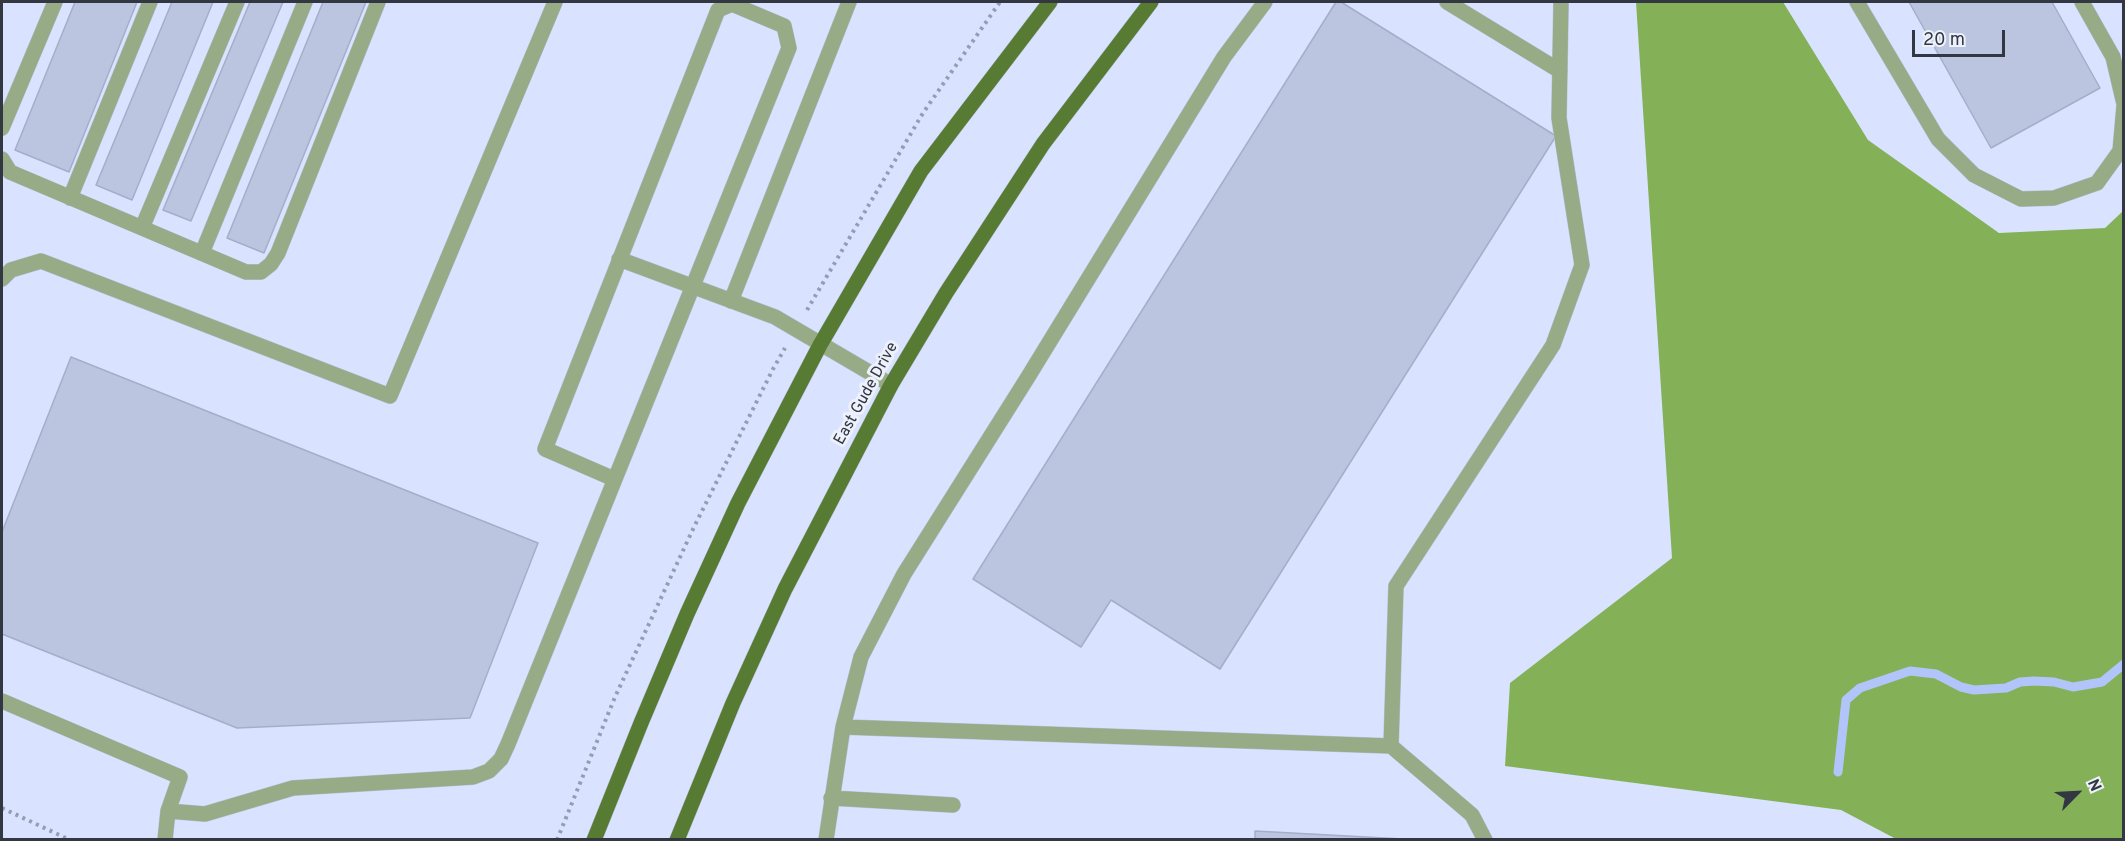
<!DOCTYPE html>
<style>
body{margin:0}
#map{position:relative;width:2125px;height:841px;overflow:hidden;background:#d9e3ff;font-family:Overpass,sans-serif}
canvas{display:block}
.frame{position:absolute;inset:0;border:3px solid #333741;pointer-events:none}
.north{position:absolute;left:2047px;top:763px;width:60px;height:60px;-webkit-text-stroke:4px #edf1fc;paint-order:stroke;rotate:66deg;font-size:16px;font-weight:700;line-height:24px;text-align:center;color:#333741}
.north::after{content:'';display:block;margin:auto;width:21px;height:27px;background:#333741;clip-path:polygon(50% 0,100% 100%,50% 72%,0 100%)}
.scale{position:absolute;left:1912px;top:30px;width:93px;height:27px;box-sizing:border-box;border:3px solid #333741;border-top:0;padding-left:8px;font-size:18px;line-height:21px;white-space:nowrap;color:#333741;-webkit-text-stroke:4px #edf1fc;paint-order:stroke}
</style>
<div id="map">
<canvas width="2125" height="841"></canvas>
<div class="frame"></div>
<div class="north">N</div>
<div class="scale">20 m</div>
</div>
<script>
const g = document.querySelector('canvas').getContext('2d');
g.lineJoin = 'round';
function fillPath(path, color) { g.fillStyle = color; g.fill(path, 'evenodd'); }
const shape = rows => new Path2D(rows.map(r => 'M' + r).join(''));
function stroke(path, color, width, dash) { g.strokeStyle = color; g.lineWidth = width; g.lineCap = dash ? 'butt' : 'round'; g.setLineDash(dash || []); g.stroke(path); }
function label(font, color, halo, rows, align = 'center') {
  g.font = font + ' Overpass,sans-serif'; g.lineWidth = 6; g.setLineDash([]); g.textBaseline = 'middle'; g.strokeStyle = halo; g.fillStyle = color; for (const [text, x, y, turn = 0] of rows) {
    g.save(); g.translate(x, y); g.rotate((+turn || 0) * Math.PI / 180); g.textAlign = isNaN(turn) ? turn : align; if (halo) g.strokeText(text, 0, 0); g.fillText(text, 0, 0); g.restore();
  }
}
fillPath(shape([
 [1636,2,1783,2,1868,140,1999,233,2105,228,2123,211,2123,839,1896,839,1841,810,1505,766,1510,683,1672,558]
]), '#84b158');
stroke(shape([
 [1838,772,1846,700,1860,688,1910,671,1936,674,1961,687,1974,690,2006,688,2020,682,2034,681,2054,682,2073,687,2102,682,2124,664]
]), '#b2c5fa', 9);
const building = shape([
 [75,2,137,2,69,172,15,150,75,2],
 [172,2,213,2,132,200,96,185,172,2],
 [250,2,283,2,191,221,163,210,250,2],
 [323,2,366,2,264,253,227,238,323,2],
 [1336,2,1341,2,1556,136,1220,669,1111,600,1081,647,973,579,1336,2],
 [1909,2,2052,2,2100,88,1991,148,1909,2],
 [71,357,538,543,470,718,237,728,2,634,2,532,71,357],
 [1255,831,1422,840,1255,840,1255,831]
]);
fillPath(building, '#bcc5e0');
stroke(building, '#a5aec8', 1.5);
const minor = shape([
 [1447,2,1560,71],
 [1857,2,1938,139,1974,175,2021,199,2054,198,2097,183,2120,151,2124,106],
 [2082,2,2113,57,2124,104],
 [2,128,55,2],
 [2,159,10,172,246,272,261,272,271,264,278,253,378,2],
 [70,198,150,2],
 [142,228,237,2],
 [202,253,305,2],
 [619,259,775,317,891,385],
 [2,279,11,270,41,261,390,396,555,2],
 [731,301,849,2],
 [2,701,180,777,168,811,165,840],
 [843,727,861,657,904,574,1028,377,1224,57,1265,2],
 [1391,746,1396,586,1553,345,1582,265,1559,118,1561,2],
 [831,798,953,805],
 [168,811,205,814,293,788,473,777,489,771,501,759,508,744,789,48,784,26,732,4,718,10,545,449,614,479],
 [826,840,843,727,1391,746,1472,815,1485,840]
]);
const major = shape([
 [594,840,641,723,687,614,738,503,820,345,921,171,1050,2],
 [677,840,733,703,785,589,891,385,946,293,1043,144,1151,2]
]);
stroke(minor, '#b8c1d9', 16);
stroke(major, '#b8c1d9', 16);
stroke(shape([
 [807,310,923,113,1000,2],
 [2,808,70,840],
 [557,840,615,697,694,527,773,369,785,348]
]), '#969db2', 4, [3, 4.5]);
stroke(minor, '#97ab86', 15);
stroke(major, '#577b32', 15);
label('16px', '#333741', '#edf1fc', [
 ["East Gude Drive",867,394,-61]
]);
</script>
